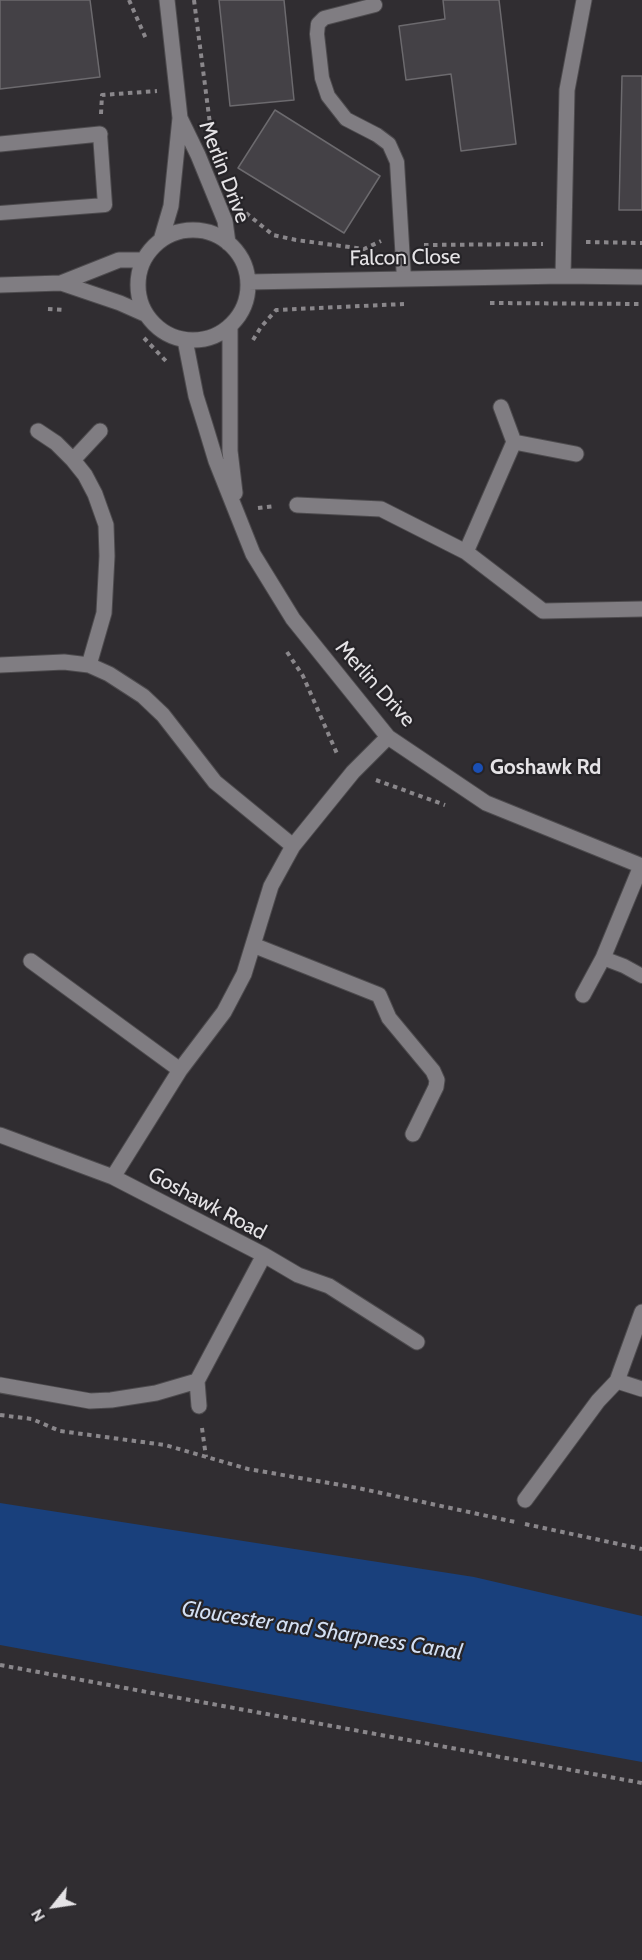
<!DOCTYPE html>
<style>
body{margin:0}
#map{position:relative;width:642px;height:1960px;overflow:hidden;background:#302d31;font-family:Cabin,sans-serif}
canvas{display:block}
.north{position:absolute;left:24px;top:1876px;width:60px;height:60px;-webkit-text-stroke:4px #262428;paint-order:stroke;rotate:240deg;font-size:16px;font-weight:700;line-height:24px;text-align:center;color:#e5e3e6}
.north::after{content:'';display:block;margin:auto;width:21px;height:27px;background:#e5e3e6;clip-path:polygon(50% 0,100% 100%,50% 72%,0 100%)}
</style>
<div id="map">
<canvas width="642" height="1960"></canvas>
<div class="north">N</div>
</div>
<script>
const g = document.querySelector('canvas').getContext('2d');
g.lineJoin = 'round';
function fillPath(path, color) { g.fillStyle = color; g.fill(path, 'evenodd'); }
const shape = rows => new Path2D(rows.map(r => 'M' + r).join(''));
function stroke(path, color, width, dash) { g.strokeStyle = color; g.lineWidth = width; g.lineCap = dash ? 'butt' : 'round'; g.setLineDash(dash || []); g.stroke(path); }
function label(font, color, halo, rows, align = 'center') {
  g.font = font + ' Cabin,sans-serif'; g.lineWidth = 4.5; g.setLineDash([]); g.textBaseline = 'middle'; g.strokeStyle = halo; g.fillStyle = color; for (const [text, x, y, turn = 0] of rows) {
    g.save(); g.translate(x, y); g.rotate((+turn || 0) * Math.PI / 180); g.textAlign = isNaN(turn) ? turn : align; if (halo) g.strokeText(text, 0, 0); g.fillText(text, 0, 0); g.restore();
  }
}
fillPath(shape([
 [0,1503,474,1577,642,1616,642,1762,0,1645]
]), '#19407c');
const building = shape([
 [0,0,90,0,100,77,0,89,0,0],
 [219,0,284,0,294,100,230,106,219,0],
 [443,0,499,0,516,144,461,151,451,74,406,80,399,26,445,19,443,0],
 [622,76,642,76,642,210,619,210,622,76],
 [275,110,380,176,344,233,238,168,275,110]
]);
fillPath(building, '#444146');
stroke(building, '#6c6a6e', 1.5);
const lane = shape([
 [375,5,324,18,318,24,317,34,322,78,328,96,346,119,377,135,389,144,397,162,404,279],
 [0,213,105,205,100,134],
 [603,958,624,966,642,976]
]);
const street = shape([
 [180,118,198,155,225,221,228,243],
 [0,144,100,134],
 '138 285a55 55 0 1 1 110 0a55 55 0 1 1-110 0Z',
 [161,240,171,206,180,118,167,0],
 [563,276,567,90,584,0],
 [248,282,563,276,642,277],
 [61,283,120,303,147,315],
 [0,285,61,283,119,260,143,260],
 [230,326,230,451,235,493],
 [185,340,196,396,206,428,216,461,253,554,293,619,388,737,486,803,642,866],
 [501,407,514,442],
 [38,431,56,443,73,460,85,475,95,494,106,525,107,556,104,613,89,665,109,674,143,696,163,715,215,782,293,846],
 [73,460,100,431],
 [297,505,381,509,466,552,543,611,642,609],
 [466,552,514,442,576,454],
 [0,665,64,662,89,665],
 [253,945,379,995,389,1018,433,1071,437,1080,436,1087,413,1134],
 [31,961,180,1070],
 [583,995,603,958,641,866],
 [0,1135,113,1177],
 [264,1255,298,1275,329,1286,417,1342],
 [642,1312,617,1381,642,1389],
 [0,1385,90,1401,111,1400,156,1393,197,1381],
 [199,1406,197,1381,264,1255,113,1177,180,1070,224,1012,244,974,271,886,293,846,353,772,388,737],
 [525,1500,598,1401,617,1381]
]);
stroke(lane, '#4d4b4e', 16);
stroke(street, '#4d4b4e', 17);
stroke(shape([
 [129,0,147,41],
 [194,0,210,124],
 [101,114,102,95,157,91],
 [246,213,273,235,296,240,364,249,381,241],
 [586,242,642,243],
 [424,245,543,244],
 [490,303,642,304],
 [48,309,65,310],
 [144,338,166,361],
 [253,340,261,327,276,310,404,304],
 [258,508,275,506],
 [287,652,303,676,338,756],
 [376,780,445,805],
 [0,1415,32,1419,60,1431,165,1445,248,1469,358,1488,515,1522],
 [202,1428,206,1457],
 [525,1524,642,1549],
 [0,1665,642,1783]
]), '#8a878b', 4, [4.5, 4.5]);
stroke(lane, '#807d82', 14);
stroke(street, '#807d82', 15);
for (const [x, y, r, color] of [
 [478,768,6,"#1a4fb4"]
]) { const dot = new Path2D(); dot.arc(x, y, r, 0, 2 * Math.PI); g.fillStyle = color; g.fill(dot); stroke(dot, '#262428', 2); }
label('21px', '#e5e3e6', '#262428', [
 ["Merlin Drive",224,172,69],
 ["Falcon Close",405,258,-1],
 ["Merlin Drive",375,684,48],
 ["Goshawk Road",207,1204,28]
]);
label('bold 21px', '#e5e3e6', '#262428', [
 ["Goshawk Rd",490,768]
], 'left');
label('italic 22px', '#d3dff2', '#262428', [
 ["Gloucester and Sharpness Canal",322,1631,9]
]);
</script>
